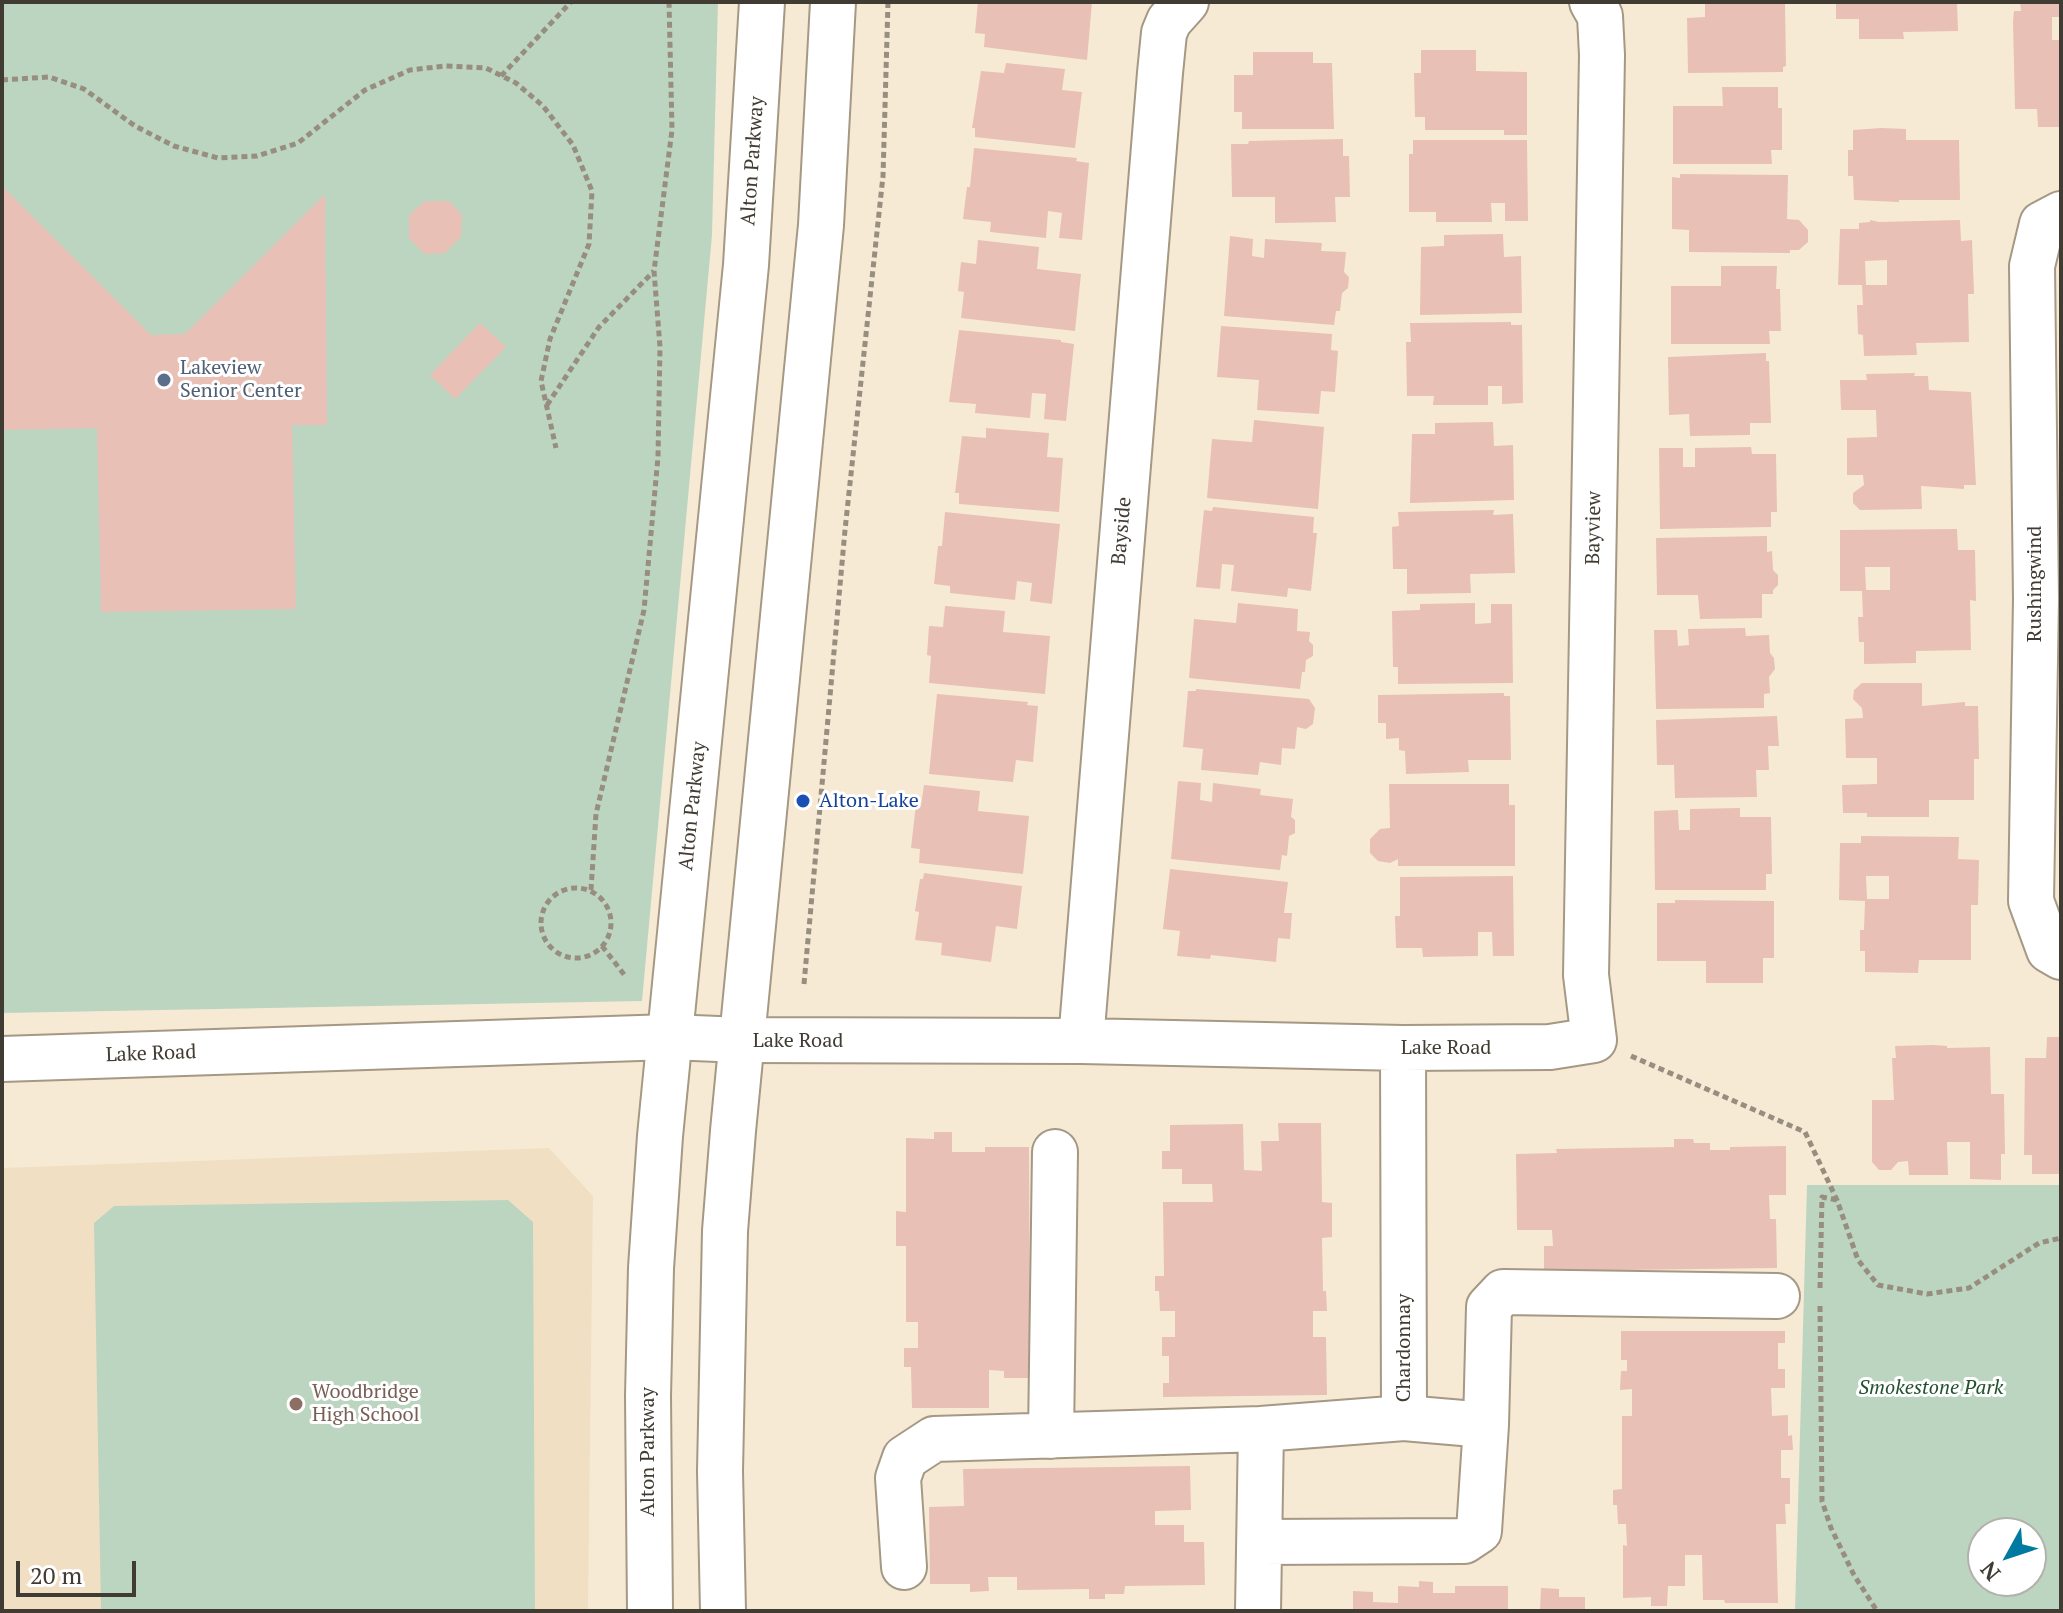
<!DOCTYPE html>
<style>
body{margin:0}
#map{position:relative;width:2063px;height:1613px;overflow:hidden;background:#f7ead4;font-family:"PT Serif",serif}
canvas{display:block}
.frame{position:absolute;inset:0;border:4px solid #413c33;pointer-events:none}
.north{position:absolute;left:1967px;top:1517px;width:80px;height:80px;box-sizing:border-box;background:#fff;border:2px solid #b3b1ad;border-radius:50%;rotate:230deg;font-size:22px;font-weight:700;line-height:32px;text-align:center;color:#413c33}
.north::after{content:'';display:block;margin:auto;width:28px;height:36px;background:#007aa1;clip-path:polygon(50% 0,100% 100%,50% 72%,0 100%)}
.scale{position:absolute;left:16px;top:1561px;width:120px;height:36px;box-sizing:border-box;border:4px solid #413c33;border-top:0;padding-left:10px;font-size:24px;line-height:28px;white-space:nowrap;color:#413c33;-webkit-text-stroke:6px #fff;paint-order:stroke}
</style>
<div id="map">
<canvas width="2063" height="1613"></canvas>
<div class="frame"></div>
<div class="north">N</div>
<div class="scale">20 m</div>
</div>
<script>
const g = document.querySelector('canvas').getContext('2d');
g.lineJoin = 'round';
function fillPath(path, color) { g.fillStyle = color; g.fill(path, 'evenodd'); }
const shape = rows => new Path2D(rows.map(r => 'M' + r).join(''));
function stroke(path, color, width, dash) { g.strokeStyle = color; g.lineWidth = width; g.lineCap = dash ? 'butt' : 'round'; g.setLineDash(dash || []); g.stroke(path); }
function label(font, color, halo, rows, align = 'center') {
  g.font = font + ' "PT Serif",serif'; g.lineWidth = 6; g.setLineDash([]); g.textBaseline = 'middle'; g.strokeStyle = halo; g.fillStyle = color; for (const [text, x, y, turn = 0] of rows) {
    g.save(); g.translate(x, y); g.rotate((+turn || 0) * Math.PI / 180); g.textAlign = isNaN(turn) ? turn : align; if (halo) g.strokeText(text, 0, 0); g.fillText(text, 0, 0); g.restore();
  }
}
fillPath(shape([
 [549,1148,593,1196,588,1611,2,1611,2,1168]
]), '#f1dfc3');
fillPath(shape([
 [2,2,718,2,712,235,642,1001,2,1013],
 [1807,1185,2061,1185,2061,1611,1795,1611],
 [1983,1533,2031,1533,2031,1581,1983,1581],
 [508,1200,533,1222,535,1611,101,1611,94,1223,114,1206]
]), '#bcd5c0');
fillPath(shape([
 [978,2,1092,2,1087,60,984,47,985,34,975,33],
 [1705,2,1785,4,1786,66,1783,67,1783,72,1688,73,1687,18,1705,17],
 [1836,2,1957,2,1958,31,1903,32,1904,39,1859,39,1859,19,1836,19],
 [2020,2,2061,2,2061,17,2052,17,2052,40,2061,40,2061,127,2038,127,2037,109,2015,109,2013,22,2014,11,2021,11],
 [1421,50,1476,50,1476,71,1527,72,1527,135,1504,135,1504,130,1425,130,1425,117,1415,117,1414,73,1421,73],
 [1253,52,1313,52,1313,63,1332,63,1334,129,1242,129,1242,112,1234,112,1234,75,1253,75],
 [1006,63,1065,69,1062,90,1082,92,1075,148,975,137,975,128,972,128,981,71,1004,73],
 [1722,87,1778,87,1778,108,1782,108,1782,150,1771,150,1772,164,1673,164,1673,106,1723,106],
 [1881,128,1906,129,1906,140,1959,140,1960,200,1899,200,1899,202,1854,200,1853,176,1848,176,1848,150,1853,150,1853,130],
 [1343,139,1343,156,1349,156,1350,197,1335,197,1336,222,1275,223,1275,197,1232,197,1231,144,1248,144,1249,141],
 [1413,140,1527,140,1528,221,1505,221,1505,203,1491,203,1492,222,1436,222,1436,212,1409,212,1409,154,1413,154],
 [974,148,1077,158,1076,161,1089,163,1082,240,1059,238,1062,213,1048,211,1046,238,990,232,991,222,963,219,967,187,970,187],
 [1680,174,1788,175,1787,219,1799,220,1808,230,1808,242,1799,250,1790,250,1790,253,1689,252,1689,230,1672,229,1672,177,1680,178],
 [2,186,151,335,185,334,325,194,327,425,292,425,296,609,101,612,97,428,2,430],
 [425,201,449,201,462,215,461,237,445,253,425,254,409,238,409,215],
 [1870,220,1879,222,1960,220,1961,241,1972,240,1974,294,1968,294,1969,342,1916,343,1917,355,1864,356,1863,335,1858,334,1857,305,1863,305,1862,285,1838,285,1840,229,1859,229,1859,223,1870,222],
 [1887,260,1887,285,1866,285,1865,261],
 [1503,234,1504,257,1521,256,1522,313,1420,315,1421,247,1444,246,1444,235],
 [1230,236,1253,239,1252,256,1264,258,1265,239,1322,243,1321,251,1346,252,1344,272,1349,277,1348,288,1342,293,1340,311,1336,311,1334,325,1224,316],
 [978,240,1039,247,1037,269,1081,274,1075,331,961,318,964,292,958,291,961,262,976,264],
 [1721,266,1777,266,1776,289,1780,289,1781,331,1769,331,1770,344,1671,344,1671,286,1721,286],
 [1511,322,1511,325,1522,325,1523,403,1502,404,1502,386,1488,386,1488,405,1433,405,1434,396,1407,396,1406,342,1411,342,1410,323],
 [480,323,506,347,455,399,430,375],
 [1221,326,1332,334,1331,350,1338,351,1335,392,1321,391,1319,414,1257,410,1259,380,1217,377],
 [959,330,1061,340,1061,342,1074,344,1066,421,1044,419,1046,394,1032,393,1030,418,975,413,976,404,949,402],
 [1766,353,1766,361,1769,361,1771,423,1750,423,1750,435,1690,436,1689,414,1669,415,1668,357],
 [1915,373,1914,376,1928,376,1929,390,1971,392,1976,485,1964,485,1964,489,1921,486,1922,509,1860,510,1853,503,1853,493,1864,485,1863,475,1847,475,1847,438,1877,437,1876,410,1841,410,1840,380,1867,380,1866,374],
 [1254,420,1324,427,1318,509,1207,498,1212,439,1252,442],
 [1493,422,1494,446,1513,445,1514,500,1410,503,1412,434,1435,434,1435,423],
 [986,428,1049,433,1047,457,1063,458,1059,512,959,504,959,493,955,493,962,436,986,438],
 [1751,447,1752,454,1776,454,1777,512,1771,512,1771,527,1660,529,1659,448,1683,448,1683,467,1695,467,1695,448],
 [1213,507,1314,517,1313,533,1317,533,1311,591,1288,588,1287,597,1231,591,1234,565,1222,564,1220,589,1196,587,1204,510,1212,511],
 [1494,510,1493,515,1513,514,1515,573,1470,574,1471,593,1407,594,1407,569,1393,569,1392,527,1399,526,1398,512],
 [945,512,1060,524,1052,604,1030,601,1032,583,1017,581,1015,600,950,593,950,586,934,584,938,546,942,546],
 [1957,529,1958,550,1975,550,1976,601,1970,600,1971,650,1916,651,1916,663,1864,664,1864,642,1859,642,1858,617,1863,617,1862,591,1840,591,1840,530],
 [1865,567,1890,567,1890,590,1866,590],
 [1767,536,1767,552,1772,551,1773,570,1778,575,1778,585,1773,590,1773,594,1762,594,1762,618,1700,619,1698,595,1657,595,1656,538],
 [1238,603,1298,609,1297,631,1310,632,1309,641,1313,645,1313,656,1306,660,1305,672,1302,672,1300,689,1189,678,1194,619,1236,623],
 [1475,603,1475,624,1491,623,1491,604,1512,604,1513,683,1398,684,1398,667,1393,667,1392,611,1420,610,1420,604],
 [945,606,1005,611,1003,632,1050,636,1045,694,929,683,931,656,927,655,929,626,943,627],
 [1745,628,1746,636,1769,635,1770,653,1774,658,1775,669,1769,677,1770,693,1764,694,1764,708,1656,709,1654,630,1677,630,1678,646,1689,645,1688,629],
 [1862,683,1922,683,1922,706,1965,702,1965,706,1978,706,1979,759,1974,759,1974,800,1929,800,1929,817,1867,817,1867,813,1843,813,1842,785,1877,784,1877,758,1846,758,1845,719,1863,718,1862,708,1853,699,1854,690],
 [1196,689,1309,699,1315,708,1313,724,1306,729,1297,727,1295,749,1282,748,1281,765,1260,762,1258,775,1201,770,1203,749,1183,747,1188,691,1196,691],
 [1504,693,1504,696,1510,696,1511,760,1468,760,1469,772,1406,774,1405,751,1399,750,1399,738,1386,739,1386,723,1378,723,1378,695],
 [937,694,1028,702,1027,705,1038,706,1033,762,1016,760,1013,782,929,774],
 [1777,716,1779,746,1768,746,1769,770,1756,770,1757,797,1675,798,1674,765,1657,765,1656,720],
 [1178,781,1201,783,1200,800,1212,802,1213,783,1261,789,1260,795,1293,799,1291,817,1295,820,1295,833,1289,836,1287,856,1282,855,1280,870,1171,859],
 [1389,784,1509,784,1509,805,1515,805,1515,866,1398,866,1398,859,1390,863,1378,861,1370,853,1370,839,1380,829,1390,828],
 [924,785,980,791,978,811,1029,816,1023,874,919,863,920,849,911,848,916,804,921,805],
 [1740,808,1740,817,1771,817,1772,874,1766,874,1766,890,1655,890,1654,811,1678,810,1679,830,1690,830,1690,809],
 [1861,836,1959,837,1958,859,1979,860,1978,905,1971,905,1971,960,1919,960,1918,973,1865,972,1865,951,1860,951,1860,930,1864,930,1865,901,1839,900,1840,843,1861,843],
 [1866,876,1889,876,1889,899,1867,899],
 [1170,869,1288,882,1284,913,1292,913,1290,939,1278,938,1276,962,1211,955,1210,959,1177,956,1180,931,1163,929],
 [924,873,1022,886,1017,929,996,926,991,962,941,955,942,943,915,940,919,912,915,911,920,879,923,879],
 [1513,876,1514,956,1493,956,1492,932,1478,932,1478,956,1423,957,1422,948,1396,948,1395,916,1400,916,1400,877],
 [1675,900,1774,901,1774,958,1763,958,1763,983,1706,983,1706,961,1657,961,1657,903,1675,903],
 [2047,1037,2061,1037,2061,1174,2032,1174,2032,1155,2024,1155,2025,1058,2046,1058],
 [1933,1045,1947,1046,1947,1048,1990,1047,1991,1094,2004,1094,2005,1154,2001,1154,2001,1180,1970,1179,1970,1142,1947,1142,1948,1175,1909,1175,1908,1161,1898,1162,1891,1170,1879,1170,1872,1162,1872,1100,1894,1100,1892,1058,1896,1058,1895,1046],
 [1278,1123,1321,1123,1322,1202,1332,1203,1332,1237,1322,1238,1323,1291,1326,1291,1327,1311,1313,1311,1313,1337,1326,1337,1327,1395,1163,1397,1163,1383,1169,1383,1169,1356,1162,1356,1162,1337,1175,1337,1175,1311,1160,1311,1159,1291,1155,1291,1155,1276,1164,1276,1163,1202,1213,1202,1212,1184,1182,1184,1182,1169,1162,1169,1162,1151,1170,1151,1170,1125,1243,1124,1244,1170,1262,1171,1261,1141,1279,1141],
 [934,1132,952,1132,952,1152,985,1152,985,1147,1029,1147,1030,1378,1004,1378,1004,1371,989,1370,989,1408,912,1408,911,1367,904,1367,904,1348,918,1348,918,1322,906,1322,906,1246,896,1246,896,1211,906,1212,906,1138,934,1139],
 [1674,1139,1693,1139,1694,1143,1710,1143,1710,1150,1730,1150,1730,1147,1786,1146,1786,1195,1769,1195,1770,1219,1776,1219,1777,1268,1544,1271,1544,1246,1553,1246,1552,1230,1517,1230,1516,1154,1557,1153,1556,1149,1674,1147],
 [1621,1331,1785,1331,1785,1343,1778,1343,1778,1369,1785,1369,1785,1388,1771,1388,1772,1416,1788,1415,1788,1436,1792,1435,1793,1450,1781,1450,1781,1478,1790,1478,1790,1504,1785,1504,1786,1524,1776,1524,1778,1603,1725,1603,1724,1600,1703,1600,1702,1555,1685,1555,1685,1586,1668,1586,1667,1606,1651,1606,1651,1597,1623,1598,1623,1545,1627,1546,1626,1524,1618,1524,1617,1505,1613,1505,1613,1490,1622,1489,1622,1416,1632,1416,1632,1389,1620,1390,1621,1371,1627,1371,1627,1360,1621,1360],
 [1190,1466,1191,1510,1155,1511,1155,1525,1184,1525,1184,1542,1204,1542,1205,1585,1125,1586,1124,1594,1105,1594,1105,1599,1089,1599,1089,1589,1017,1590,1017,1577,988,1577,989,1591,970,1592,970,1584,930,1584,929,1507,964,1506,963,1469],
 [1419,1581,1433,1582,1433,1593,1455,1593,1455,1586,1508,1586,1508,1611,1353,1611,1353,1591,1373,1592,1373,1602,1398,1603,1398,1586,1419,1587],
 [1541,1588,1559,1589,1559,1597,1585,1597,1585,1611,1540,1611]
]), '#e8c0b5');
const minor = shape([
 [2061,214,2042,224,2032,266,2036,599,2031,901,2049,950,2061,957],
 [1081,1041,1160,73,1164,33,1169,21,1186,2],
 [2,1059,670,1037,742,1040,1081,1041,1403,1048,1550,1047,1594,1040,1586,975,1602,55,1600,16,1592,2],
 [1404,1418,1486,1425,1489,1307,1503,1292,1777,1296],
 [1051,1436,1055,1152],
 [1260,1542,1464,1541,1479,1531,1486,1425],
 [904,1567,898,1478,905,1458,934,1439,1261,1429],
 [1258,1611,1261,1429,1404,1418,1403,1048]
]);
const major = shape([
 [650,1611,648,1396,651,1268,660,1136,746,265,762,2],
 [723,1611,720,1471,725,1231,733,1131,821,225,833,2]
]);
stroke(minor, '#a59884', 48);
stroke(major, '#a59884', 48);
stroke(shape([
 [501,76,571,2],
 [2,80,49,77,84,89,135,126,174,146,218,158,257,156,298,143,365,90,410,70,445,66,486,68,516,83,543,106,573,145,592,191,589,244,550,339,541,381,556,448],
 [547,405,599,327,654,271],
 '541 923a35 35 0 1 1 70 0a35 35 0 1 1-70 0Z',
 [591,890,596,814,644,610,658,457,660,347,654,271,672,130,669,2],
 [602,946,626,977],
 [804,984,845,530,883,176,888,2],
 [1631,1056,1805,1132,1837,1200,1858,1260,1878,1285,1927,1294,1969,1288,2039,1243,2061,1238],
 [1820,1288,1822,1197,1837,1200],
 [1820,1306,1822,1501,1831,1528,1854,1575,1877,1611]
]), '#978e7f', 5, [6, 4]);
stroke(minor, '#fff', 44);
stroke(major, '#fff', 44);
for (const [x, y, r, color] of [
 [164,380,8,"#5c6f8a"],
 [803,801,8,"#1a4fb4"],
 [296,1404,8,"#8d6e63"]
]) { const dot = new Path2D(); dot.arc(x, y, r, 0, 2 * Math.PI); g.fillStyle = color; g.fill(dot); stroke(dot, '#fff', 3); }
label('20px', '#413c33', '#fff', [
 ["Alton Parkway",753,161,-86],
 ["Bayview",1594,528,-89],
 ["Bayside",1122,531,-85],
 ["Rushingwind",2035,584,-90],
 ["Alton Parkway",693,806,-84],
 ["Lake Road",798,1041],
 ["Lake Road",1446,1048],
 ["Lake Road",151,1054,-2],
 ["Chardonnay",1404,1348,-90],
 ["Alton Parkway",648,1452,-90]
]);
label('20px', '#4e5e75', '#fff', [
 ["Lakeview",180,368],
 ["Senior Center",180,391]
], 'left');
label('20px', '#164399', '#fff', [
 ["Alton-Lake",819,801]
], 'left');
label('italic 20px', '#22522e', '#fff', [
 ["Smokestone Park",1931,1388]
]);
label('20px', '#785e54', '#fff', [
 ["Woodbridge",312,1392],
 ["High School",312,1415]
], 'left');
</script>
